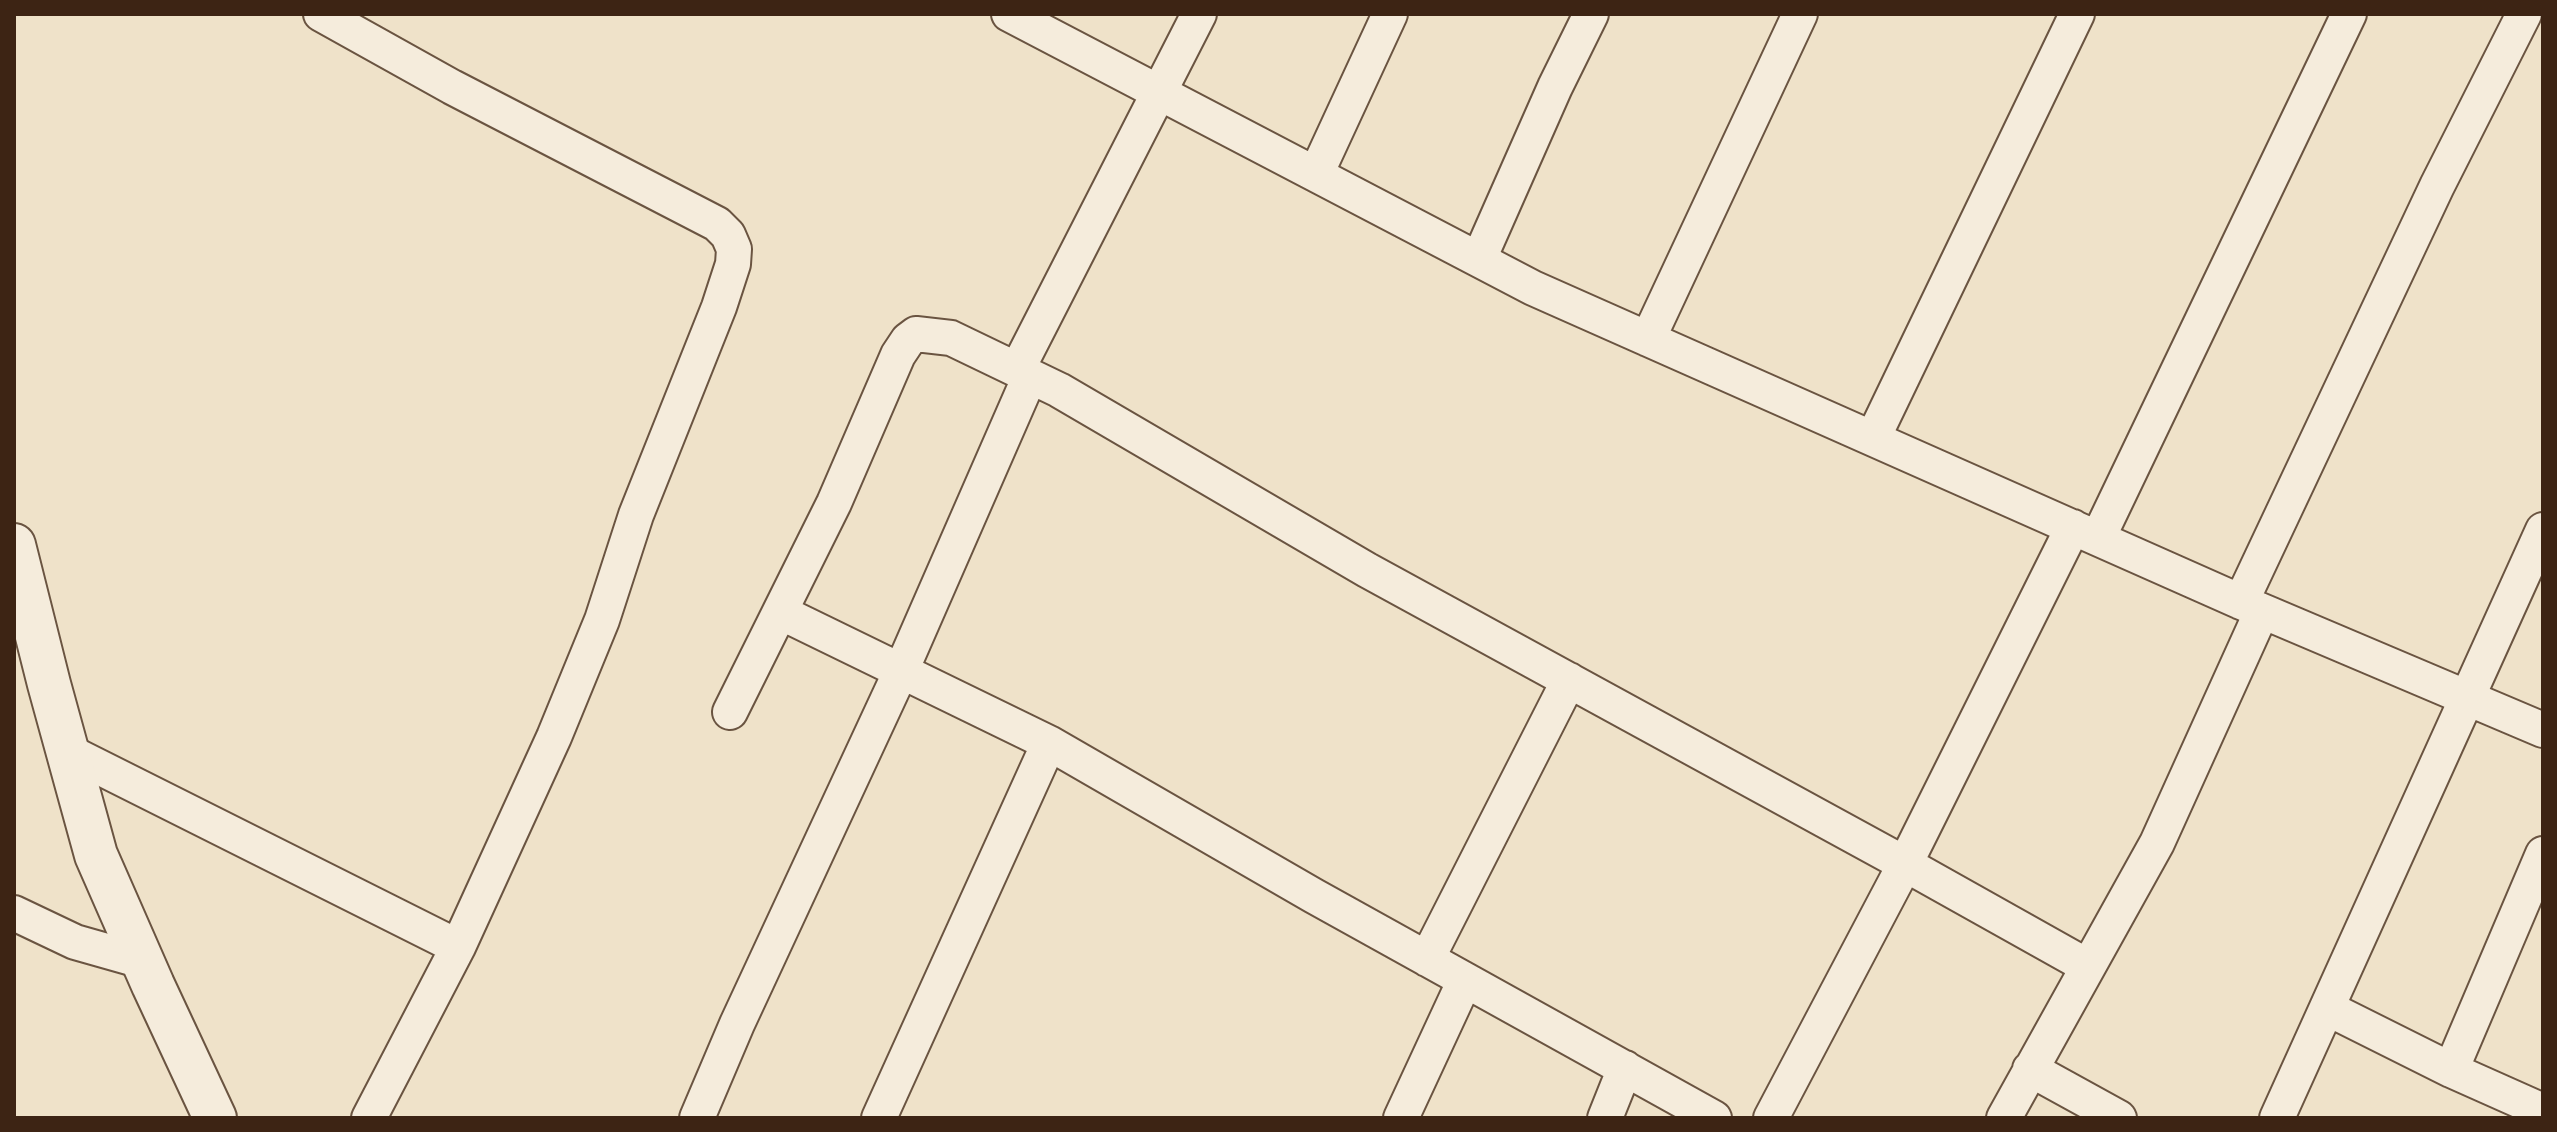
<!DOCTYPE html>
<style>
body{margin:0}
#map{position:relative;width:2557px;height:1132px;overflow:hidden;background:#efe2c9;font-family:"Gentium Book Plus",serif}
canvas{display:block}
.frame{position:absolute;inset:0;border:16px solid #3d2414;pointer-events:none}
</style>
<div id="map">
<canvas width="2557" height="1132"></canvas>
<div class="frame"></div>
</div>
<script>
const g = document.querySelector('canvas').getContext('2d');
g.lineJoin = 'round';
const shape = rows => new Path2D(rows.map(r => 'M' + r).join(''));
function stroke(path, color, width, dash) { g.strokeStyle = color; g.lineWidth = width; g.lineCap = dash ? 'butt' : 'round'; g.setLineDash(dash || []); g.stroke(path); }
const minor = shape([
 [321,14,452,87,717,224,728,235,734,249,733,264,719,307,636,515,602,620,554,737,458,947,369,1118],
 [1009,14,1533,288,2241,602,2543,730],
 [1316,174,1390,14],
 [1479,259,1555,87,1591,14],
 [1648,339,1800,14],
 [1017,370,1199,14],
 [1873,438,2077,14],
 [2098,538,2349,14],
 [2241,602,2437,186,2524,14],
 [780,612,1049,743,1314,896,1714,1118],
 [730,712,834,503,898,355,908,340,916,334,951,338,1059,390,1367,570,1905,864,2087,966],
 [67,751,458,947],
 [14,913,75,942,142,961],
 [1427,959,1569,680],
 [2327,1008,2451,1070,2543,1111],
 [2030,1069,2119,1118],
 [2451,1070,2543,854],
 [697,1118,737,1024,901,671,1030,376],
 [879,1118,1049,743],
 [1401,1118,1465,980],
 [1605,1118,1625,1068],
 [1771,1118,1905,864,2073,527],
 [2004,1118,2157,843,2262,611],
 [2277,1118,2543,530]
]);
const tertiary = shape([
 [14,545,49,684,96,855,153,985,215,1118]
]);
stroke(minor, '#6a5441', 38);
stroke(tertiary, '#6a5441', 46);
stroke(minor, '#f5ecdc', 34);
stroke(tertiary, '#f5ecdc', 42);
</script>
